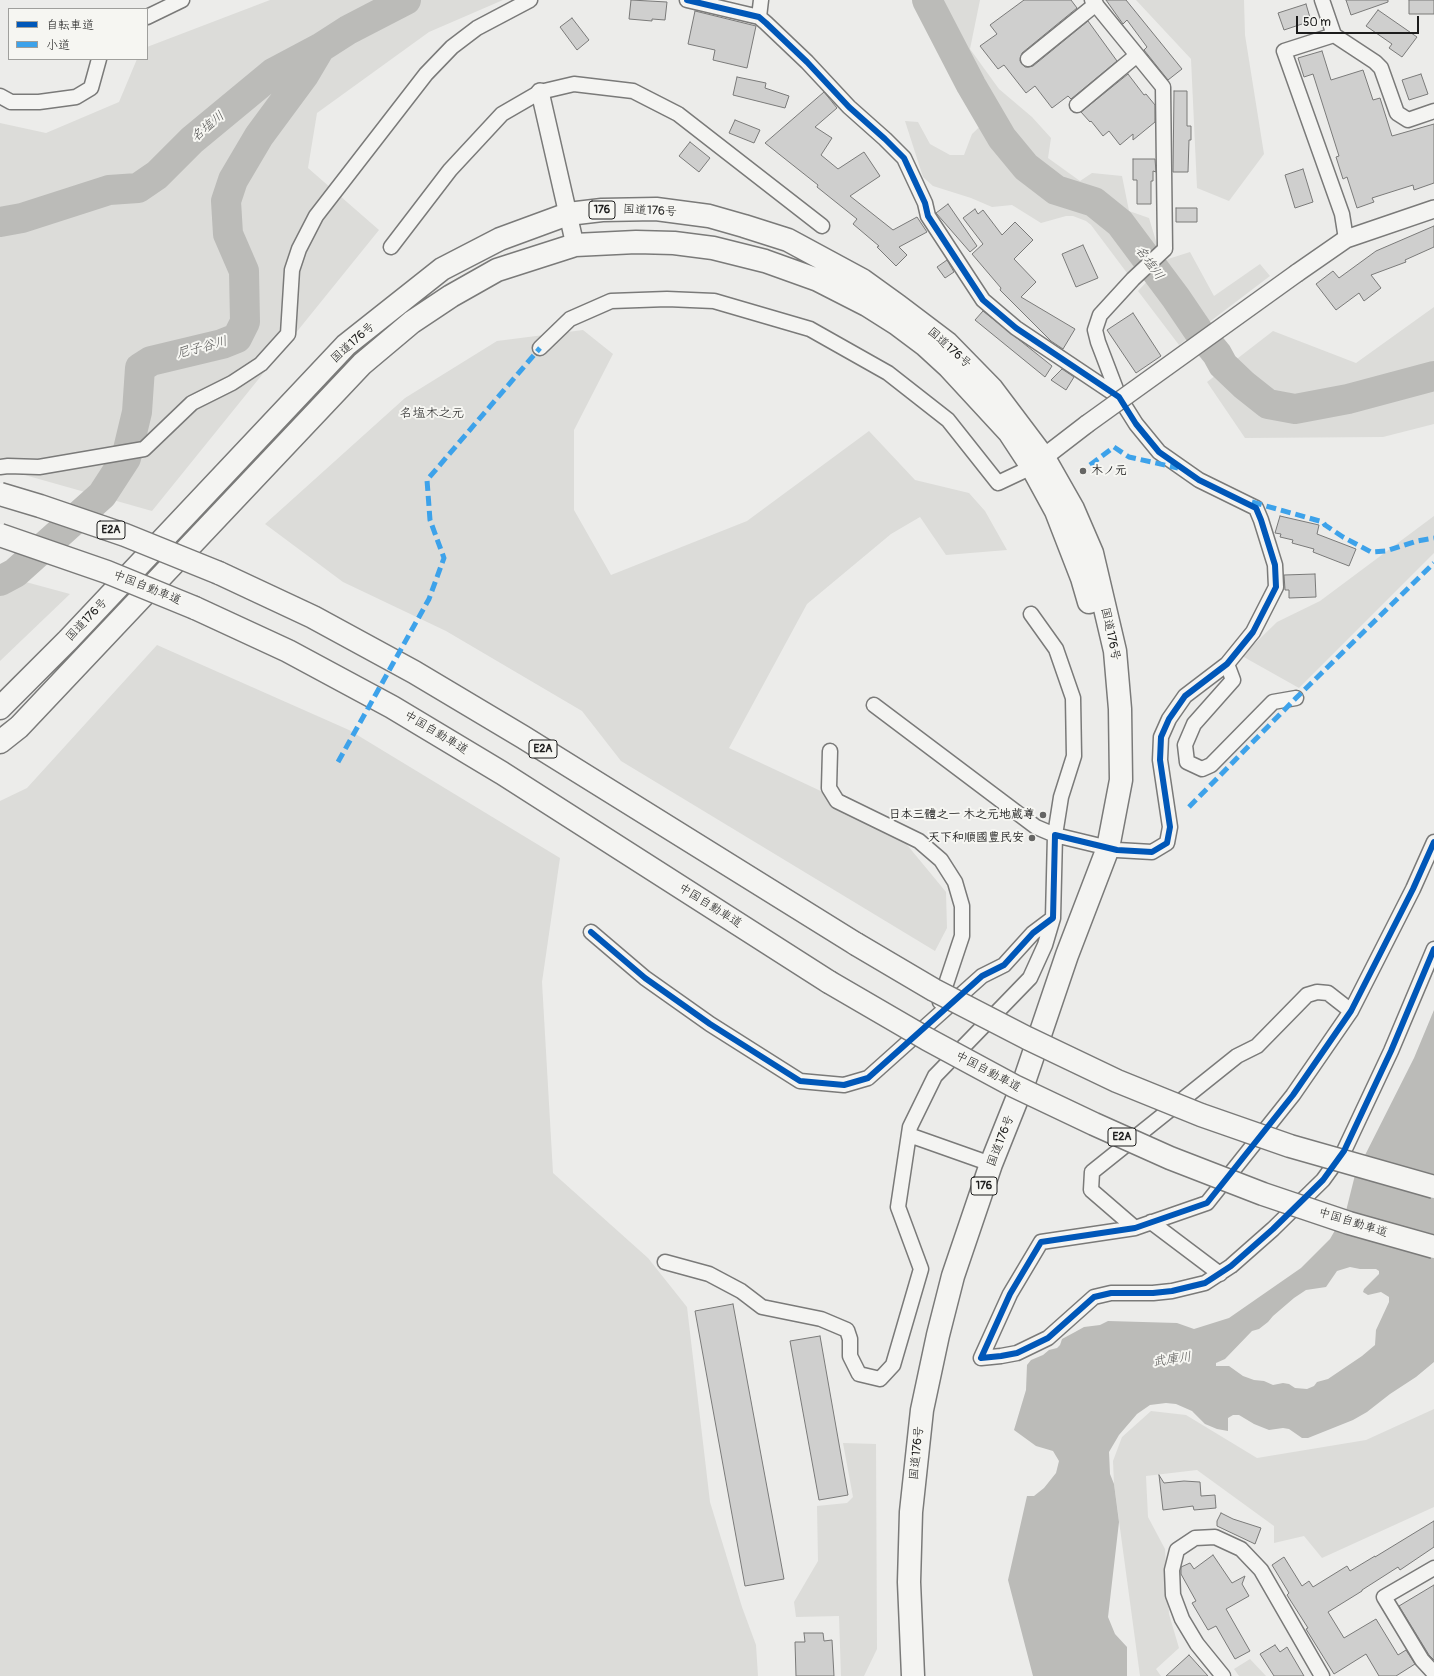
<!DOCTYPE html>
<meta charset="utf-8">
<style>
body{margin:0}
#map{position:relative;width:1434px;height:1676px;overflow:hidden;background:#ececea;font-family:Pangolin,"Klee One",sans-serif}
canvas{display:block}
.legend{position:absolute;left:8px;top:8px;width:140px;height:52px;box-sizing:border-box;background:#f6f6f2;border:1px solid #9f9f9c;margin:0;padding:5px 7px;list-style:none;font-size:12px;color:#1c1c1c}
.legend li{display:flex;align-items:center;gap:8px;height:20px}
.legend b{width:20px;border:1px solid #9f9f9c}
.scale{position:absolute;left:1296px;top:16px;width:123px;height:18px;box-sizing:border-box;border:2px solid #1c1c1c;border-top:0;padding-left:5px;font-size:12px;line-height:14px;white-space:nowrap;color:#1c1c1c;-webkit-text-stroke:3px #f6f6f2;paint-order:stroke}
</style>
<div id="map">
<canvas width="1434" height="1676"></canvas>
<ul class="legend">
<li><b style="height:5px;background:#0057b8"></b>自転車道</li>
<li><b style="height:5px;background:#3da2ea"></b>小道</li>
</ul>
<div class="scale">50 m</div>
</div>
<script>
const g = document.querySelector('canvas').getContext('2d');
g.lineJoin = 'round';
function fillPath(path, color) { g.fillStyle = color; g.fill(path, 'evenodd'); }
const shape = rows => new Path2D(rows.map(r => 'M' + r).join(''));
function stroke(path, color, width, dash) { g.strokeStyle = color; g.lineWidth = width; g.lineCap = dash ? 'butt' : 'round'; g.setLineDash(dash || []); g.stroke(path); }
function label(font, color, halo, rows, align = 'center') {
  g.font = font + ' Pangolin,"Klee One",sans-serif'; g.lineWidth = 4; g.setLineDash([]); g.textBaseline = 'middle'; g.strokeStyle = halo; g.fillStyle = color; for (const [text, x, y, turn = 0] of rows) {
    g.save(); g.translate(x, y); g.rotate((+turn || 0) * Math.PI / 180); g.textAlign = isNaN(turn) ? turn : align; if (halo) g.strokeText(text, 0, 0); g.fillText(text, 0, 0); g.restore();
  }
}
fillPath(shape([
 [270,0,503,0,429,32,317,113,308,168,379,230,152,511,0,468,0,123,46,133,119,102,137,59,147,59,147,47],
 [937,0,980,0,970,49,999,89,1032,117,1051,138,1048,158,1080,181,1092,173,1122,176,1129,211,1149,218,1158,248,1127,273,1091,225,1086,221,1073,216,1066,216,1041,223,1012,205,992,207,971,198,933,186,923,177,905,121,918,122,930,144,950,155,964,155,972,134,998,109,964,55],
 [1136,0,1244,0,1245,35,1264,154,1229,201,1197,188,1191,59],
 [1190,252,1214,296,1260,264,1270,276,1179,345,1138,291,1168,259],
 [1434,307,1434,424,1383,437,1245,438,1207,382,1273,331,1356,363],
 [583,330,613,354,574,430,574,510,611,575,747,521,869,431,915,480,969,493,985,511,1007,550,946,555,920,517,891,534,807,604,729,748,889,823,946,892,947,928,935,951,621,761,582,711,446,631,343,582,265,524,405,398,497,341],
 [1434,516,1434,553,1299,688,1242,656,1277,622,1320,601],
 [0,575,70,594,0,661],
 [157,645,349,730,560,858,542,982,553,1173,648,1258,687,1307,710,1502,742,1607,756,1645,758,1676,0,1676,0,801,27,788],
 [1434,1409,1434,1507,1322,1558,1304,1536,1274,1543,1274,1526,1197,1470,1146,1476,1148,1517,1165,1549,1169,1614,1179,1648,1156,1669,1161,1676,1140,1676,1114,1484,1113,1461,1122,1437,1151,1411,1186,1415,1257,1458,1366,1440],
 [843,1443,876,1444,877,1649,864,1676,841,1676,839,1616,796,1617,794,1602,818,1561,817,1506,847,1503,853,1497],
 [1250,1659,1266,1676,1239,1676,1234,1669]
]), '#dcdcd9');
fillPath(shape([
 [1434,1010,1434,1362,1416,1377,1390,1394,1367,1412,1353,1420,1308,1438,1302,1438,1289,1429,1283,1428,1269,1430,1254,1424,1239,1415,1233,1415,1228,1418,1228,1431,1217,1429,1205,1424,1192,1411,1176,1404,1166,1403,1150,1405,1137,1414,1119,1435,1109,1452,1110,1474,1114,1484,1119,1522,1108,1617,1115,1634,1127,1647,1127,1676,1033,1676,1008,1580,1027,1496,1034,1496,1044,1488,1056,1473,1059,1461,1053,1451,1036,1446,1014,1430,1026,1390,1027,1365,1031,1360,1043,1355,1049,1350,1057,1348,1060,1345,1062,1339,1075,1332,1084,1327,1100,1325,1108,1321,1177,1323,1194,1329,1229,1318,1301,1268,1330,1239,1346,1211,1355,1175,1414,1058],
 [1350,1267,1360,1269,1376,1269,1379,1271,1379,1274,1364,1289,1363,1292,1368,1295,1381,1292,1389,1297,1389,1302,1376,1330,1375,1345,1362,1356,1328,1379,1317,1382,1314,1386,1307,1389,1295,1388,1289,1384,1283,1383,1273,1385,1264,1381,1254,1380,1243,1376,1229,1366,1216,1366,1216,1363,1225,1359,1252,1331,1259,1329,1268,1322,1273,1316,1294,1298,1306,1290,1326,1287,1337,1271]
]), '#bbbbb8');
stroke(shape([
 [927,0,971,85,1002,138,1026,167,1056,190,1094,202,1120,223,1176,298,1199,332,1217,354,1223,365,1244,385,1268,404,1295,409,1348,399,1434,376],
 [0,222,22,218,109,190,138,188,157,175,192,140,273,73,320,48,348,30,406,0],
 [0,581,15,573,102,495,126,458,137,412,140,368,151,361,222,344,237,338,245,322,244,271,228,234,226,201,233,180,259,136,304,75,320,48]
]), '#bbbbb8', 30);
const building = shape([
 [631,0,667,2,665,20,652,19,652,21,629,19,631,0],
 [1024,0,1071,0,1077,8,1022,53,1020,61,1025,67,1029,67,1033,66,1088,21,1117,61,1071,99,1068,96,1052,108,1035,86,1026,93,1004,65,998,69,980,46,997,34,990,25,1024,0],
 [1106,0,1126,0,1182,69,1168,80,1144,50,1147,47,1127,20,1123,24,1106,0],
 [1346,0,1388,0,1388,2,1351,15,1346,0],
 [1409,0,1434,0,1434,14,1409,14,1409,0],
 [1306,4,1311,21,1284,30,1278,13,1306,4],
 [1378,10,1417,37,1402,57,1389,48,1392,44,1366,26,1378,10],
 [695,11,756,26,747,68,713,60,715,50,688,44,695,11],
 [572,18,589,40,577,50,560,27,572,18],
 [1322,51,1331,80,1363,70,1373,100,1380,98,1392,136,1434,124,1434,183,1414,190,1413,185,1372,198,1374,202,1357,208,1347,177,1343,179,1336,157,1339,156,1313,74,1304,77,1298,58,1322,51],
 [1128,74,1144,95,1146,94,1155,105,1155,122,1133,140,1133,134,1120,145,1109,131,1103,136,1091,121,1090,122,1081,112,1128,74],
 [1421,74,1428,94,1409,100,1402,80,1421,74],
 [737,77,766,83,765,88,789,96,785,108,733,95,737,77],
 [1174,91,1187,91,1187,126,1191,126,1191,140,1189,140,1188,172,1173,172,1174,91],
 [824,92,837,108,815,127,832,138,821,155,838,169,864,152,880,176,850,196,893,230,917,217,927,232,899,247,907,255,896,266,877,247,879,246,853,224,857,219,817,187,818,185,765,143,824,92],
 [735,120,760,130,754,143,729,133,735,120],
 [690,142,710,158,699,172,679,156,690,142],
 [1133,159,1155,159,1156,172,1153,171,1153,181,1151,181,1151,204,1137,204,1137,180,1133,180,1133,159],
 [1303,169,1313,202,1295,208,1285,175,1303,169],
 [948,204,977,246,970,252,936,213,948,204],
 [1176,208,1197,208,1197,222,1176,222,1176,208],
 [975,209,978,214,983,210,1002,235,1015,222,1033,240,1014,259,1036,282,1021,297,1075,329,1063,349,1051,341,1000,290,1001,288,972,254,983,244,963,218,975,209],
 [1434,226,1434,247,1405,260,1406,262,1371,275,1381,288,1364,301,1359,293,1336,310,1316,284,1333,271,1339,278,1376,251,1434,226],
 [1083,245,1098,278,1076,287,1062,254,1083,245],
 [947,260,954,272,945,278,937,267,947,260],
 [983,311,1052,366,1045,377,975,320,983,311],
 [1133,313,1161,356,1136,373,1107,330,1133,313],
 [1062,369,1074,377,1066,390,1051,380,1062,369],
 [1280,516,1319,525,1317,534,1356,549,1349,566,1313,552,1314,549,1292,543,1293,540,1280,537,1281,534,1275,533,1280,516],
 [1315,574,1316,597,1289,598,1289,590,1285,590,1284,575,1315,574],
 [733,1304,784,1579,745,1586,695,1311,733,1304],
 [820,1336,848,1495,819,1500,790,1341,820,1336],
 [1159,1475,1164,1483,1184,1481,1200,1482,1201,1496,1215,1495,1216,1508,1194,1510,1193,1506,1163,1510,1159,1475],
 [1221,1513,1233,1519,1261,1528,1255,1544,1217,1526,1217,1521,1221,1513],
 [1434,1521,1434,1547,1400,1570,1398,1567,1362,1590,1362,1591,1328,1612,1344,1638,1376,1619,1398,1655,1406,1650,1415,1664,1396,1676,1379,1676,1366,1654,1334,1674,1306,1629,1308,1628,1287,1595,1289,1593,1272,1565,1284,1557,1302,1586,1309,1581,1313,1587,1347,1566,1350,1571,1375,1556,1375,1557,1434,1521],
 [1213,1555,1232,1583,1245,1576,1242,1584,1249,1596,1226,1609,1250,1651,1235,1659,1216,1626,1208,1630,1192,1603,1196,1601,1181,1574,1181,1567,1190,1563,1194,1569,1213,1555],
 [1434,1585,1434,1660,1429,1655,1399,1606,1434,1585],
 [804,1633,823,1633,824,1641,832,1640,834,1676,796,1676,795,1642,805,1642,804,1633],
 [1275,1645,1280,1652,1287,1647,1304,1676,1274,1676,1260,1654,1275,1645],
 [1189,1655,1208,1676,1166,1676,1189,1655]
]);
fillPath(building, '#cfcfce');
stroke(building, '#7a7a79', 1);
const minor = shape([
 [1092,0,1163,87,1165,249,1133,279,1100,315,1095,330,1098,342,1119,397],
 [1322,0,1334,35],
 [147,17,182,0],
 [759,17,761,0],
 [1028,59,1096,4],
 [0,96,11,102,39,102,76,97,91,88,99,59],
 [1077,105,1137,55],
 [1346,239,1342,214,1284,51,1334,35,1375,62,1381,68,1397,113,1408,120,1434,111],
 [391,247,450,170,502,114,540,92,574,84,633,91,678,114,822,226],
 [540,348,570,319,611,301,667,299,714,301,810,329,888,373,948,420,998,483,1032,467],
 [0,467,8,466,39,467,144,449,192,403,232,383,261,364,288,334,292,270,299,249,316,216,426,74,452,47,477,28,530,0],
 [1227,664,1233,680,1194,724,1185,745,1187,762,1202,769,1211,765,1273,702,1296,698],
 [874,705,1036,827,1055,835,1061,797,1074,756,1073,698,1056,649,1031,614],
 [830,751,829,788,837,801,919,841,941,860,955,882,962,906,962,936,940,1002],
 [1434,842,1413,889,1351,1011,1293,1095,1207,1203,1135,1228,1041,1242,1010,1294,981,1358,1001,1356,1017,1353,1048,1338,1094,1297,1111,1293,1153,1293,1172,1291,1205,1283,1231,1266,1273,1229,1323,1180,1344,1151,1391,1051,1434,949],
 [591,932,645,978,710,1024,800,1081,844,1085,868,1078,982,976,1004,965,1033,933,1053,918,1055,835,1117,850,1152,852,1167,843,1170,827,1160,760,1161,737,1169,719,1185,696,1227,664,1253,632,1276,587,1275,565,1261,520,1256,508,1199,480,1159,452,1136,424,1119,397,1016,328,983,300,928,216,925,203,904,158,885,139,849,107,807,62,766,23,759,17,687,0],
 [909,1135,991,1164],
 [1151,1222,1220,1274],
 [1135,1228,1091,1190,1092,1172,1237,1056,1257,1046,1307,995,1317,992,1328,993,1351,1011],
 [665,1262,709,1274,741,1291,762,1307,821,1319,847,1330,850,1339,850,1356,859,1374,880,1379,893,1365,921,1269,898,1207,910,1127,935,1076,1030,978,1045,945,1053,918],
 [1434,1568,1384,1597,1422,1660,1434,1673],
 [1223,1676,1197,1644,1182,1619,1173,1595,1172,1570,1177,1550,1195,1538,1215,1537,1241,1549,1261,1570,1322,1676]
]);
const tertiary = shape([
 [540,92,575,245],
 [1297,273,1346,239,1434,209],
 [1035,464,1087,424]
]);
const trunk = shape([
 [0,708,68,640,346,345,442,269,500,239,568,214,602,210,656,209,709,216,744,226,788,240,862,280,898,306,947,343,992,389,1044,458,1073,509,1092,553,1115,651,1120,709,1121,780,1108,848,1067,955,1025,1079,991,1164,953,1276,938,1335,922,1410,911,1512,909,1582,913,1676],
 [0,742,19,727,362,364,412,322,451,296,497,270,575,245,636,242,674,243,713,248,765,261,818,280,867,305,897,324,925,345,949,367,1009,432,1032,467,1056,511,1082,578,1089,602]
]);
const motorway = shape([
 [219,573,313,617,414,672,523,737,856,944],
 [195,608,288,651,392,707,502,773,829,982]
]);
stroke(minor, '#7a7a79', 17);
stroke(tertiary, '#7a7a79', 20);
stroke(trunk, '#7a7a79', 25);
stroke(motorway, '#7a7a79', 25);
stroke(minor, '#f4f4f2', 14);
stroke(tertiary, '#f4f4f2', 17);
stroke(trunk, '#f4f4f2', 22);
stroke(motorway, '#f4f4f2', 22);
const tertiaryBridge = shape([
 [1087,424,1297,273]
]);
const motorwayBridge = shape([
 [0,494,40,506,125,535,219,573],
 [0,535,107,572,195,608],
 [856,944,934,990,1027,1038,1117,1081,1201,1115,1290,1146,1434,1187],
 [829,982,927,1039,1014,1086,1094,1124,1170,1158,1263,1194,1349,1223,1434,1247]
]);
stroke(tertiaryBridge, '#7a7a79', 20, []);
stroke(motorwayBridge, '#7a7a79', 25, []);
stroke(tertiaryBridge, '#f4f4f2', 17);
stroke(motorwayBridge, '#f4f4f2', 22);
stroke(shape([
 [1090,465,1114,447,1129,457,1178,468],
 [1252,502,1323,522,1325,525,1343,537,1371,552,1386,551,1417,541,1434,538],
 [338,762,429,599,444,558,430,520,427,480,540,348],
 [1189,807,1296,698,1434,563]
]), '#3da2ea', 5, [10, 5]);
stroke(shape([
 [1434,842,1413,889,1351,1011,1293,1095,1207,1203,1135,1228,1041,1242,1010,1294,981,1358,1001,1356,1017,1353,1048,1338,1094,1297,1111,1293,1153,1293,1172,1291,1205,1283,1231,1266,1273,1229,1323,1180,1344,1151,1391,1051,1434,949],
 [591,932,645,978,710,1024,800,1081,844,1085,868,1078,982,976,1004,965,1033,933,1053,918,1055,835,1117,850,1152,852,1167,843,1170,827,1160,760,1161,737,1169,719,1185,696,1227,664,1253,632,1276,587,1275,565,1261,520,1256,508,1199,480,1159,452,1136,424,1119,397,1016,328,983,300,928,216,925,203,904,158,885,139,849,107,807,62,766,23,759,17,687,0]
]), '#0057b8', 6);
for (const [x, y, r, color] of [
 [1083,471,4,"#656564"],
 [1043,815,4,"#656564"],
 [1032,838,4,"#656564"]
]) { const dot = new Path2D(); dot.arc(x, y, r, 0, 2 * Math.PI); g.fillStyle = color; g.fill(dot); stroke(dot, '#f6f6f2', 1.5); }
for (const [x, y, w] of [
 [602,210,26],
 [111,530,28],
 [543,749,28],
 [1122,1137,28],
 [984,1186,26]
]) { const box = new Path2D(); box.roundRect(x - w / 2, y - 9, w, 18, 3); g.fillStyle = '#f6f6f2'; g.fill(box); stroke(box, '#1c1c1c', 1); }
label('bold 11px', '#1c1c1c', null, [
 ["176",602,210],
 ["E2A",111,530],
 ["E2A",543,749],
 ["E2A",1122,1137],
 ["176",984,1186]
]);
label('12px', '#1c1c1c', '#f6f6f2', [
 ["国道176号",650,211,3],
 ["国道176号",353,343,-42],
 ["国道176号",949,348,42],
 ["中国自動車道",147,588,22],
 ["国道176号",87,620,-46],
 ["国道176号",1110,634,78],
 ["中国自動車道",436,733,31],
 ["中国自動車道",710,906,32],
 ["中国自動車道",988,1072,28],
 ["国道176号",1001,1141,-69],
 ["中国自動車道",1353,1223,17],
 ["国道176号",917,1453,-84]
]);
label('bold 12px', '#1c1c1c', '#f6f6f2', [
 ["木ノ元",1091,471,"left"],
 ["日本三體之一 木之元地蔵尊",1035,815],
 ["天下和順國豊民安",1024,838]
], 'right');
label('italic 13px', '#535352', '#f6f6f2', [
 ["名塩川",208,127,-40],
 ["名塩川",1149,263,54],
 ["尼子谷川",202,348,-15],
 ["武庫川",1172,1360,-8]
]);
label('13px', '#1c1c1c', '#f6f6f2', [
 ["名塩木之元",432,414]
]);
</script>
